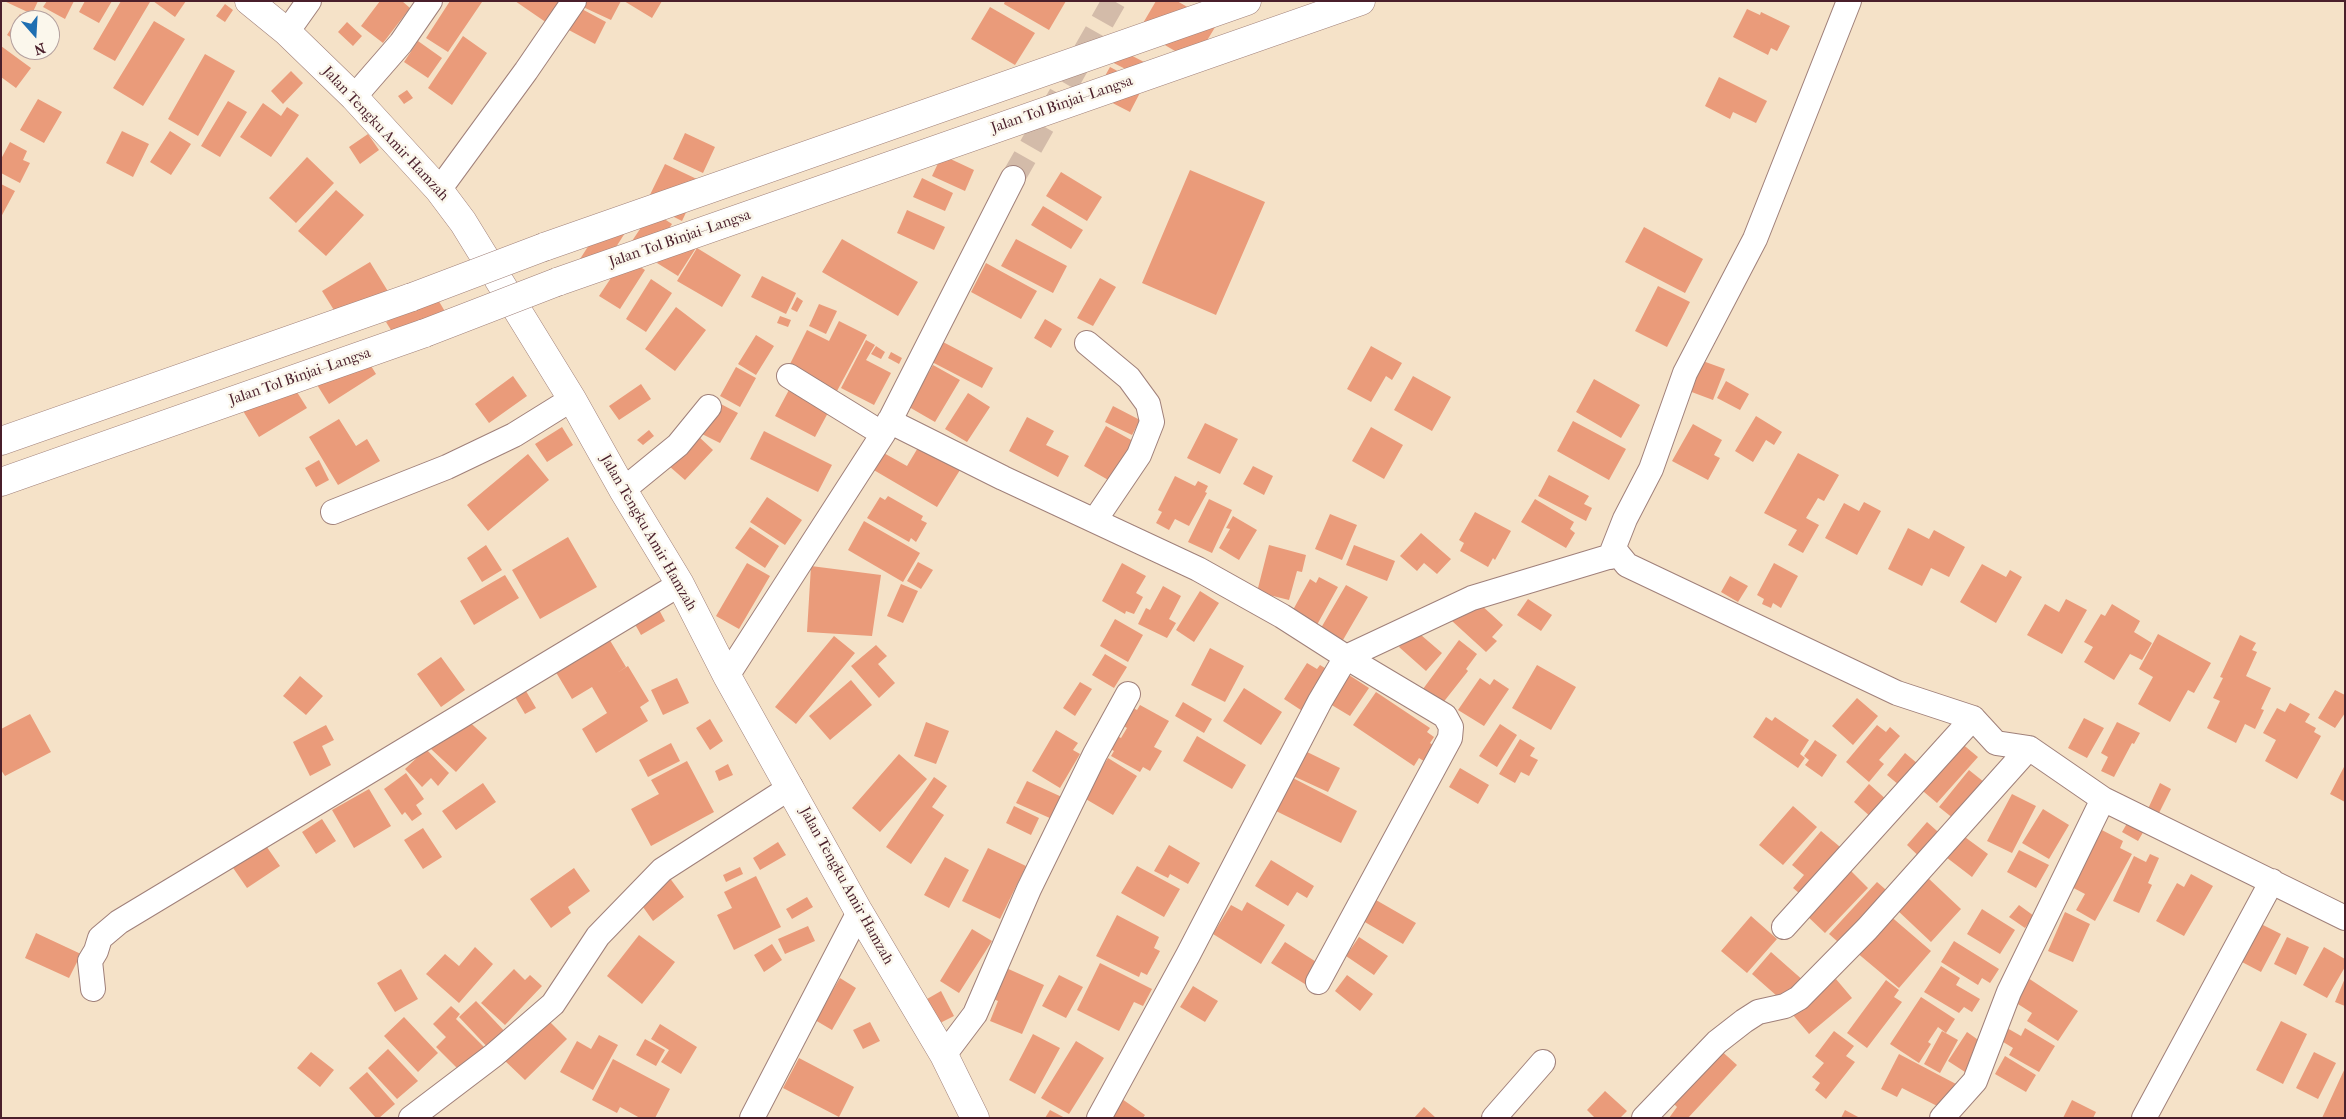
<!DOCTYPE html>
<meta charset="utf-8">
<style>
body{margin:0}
#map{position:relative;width:2346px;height:1119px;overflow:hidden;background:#f5e2c8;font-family:"IM FELL French Canon",serif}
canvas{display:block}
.frame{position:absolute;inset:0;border:2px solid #4a1f2b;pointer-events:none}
.north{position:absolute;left:10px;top:10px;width:50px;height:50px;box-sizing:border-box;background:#fbf7ec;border:1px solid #b4a19f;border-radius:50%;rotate:161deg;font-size:14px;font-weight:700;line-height:20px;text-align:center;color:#4a1f2b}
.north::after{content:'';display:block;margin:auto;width:18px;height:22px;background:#1f6fb2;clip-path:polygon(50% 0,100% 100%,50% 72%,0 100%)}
</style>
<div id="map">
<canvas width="2346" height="1119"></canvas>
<div class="frame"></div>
<div class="north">N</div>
</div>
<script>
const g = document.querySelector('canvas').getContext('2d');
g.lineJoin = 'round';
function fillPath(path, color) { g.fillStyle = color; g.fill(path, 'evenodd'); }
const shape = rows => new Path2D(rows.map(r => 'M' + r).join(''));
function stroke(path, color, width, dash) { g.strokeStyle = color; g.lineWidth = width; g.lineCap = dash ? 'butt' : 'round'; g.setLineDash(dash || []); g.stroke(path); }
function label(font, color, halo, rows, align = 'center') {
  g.font = font + ' "IM FELL French Canon",serif'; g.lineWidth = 5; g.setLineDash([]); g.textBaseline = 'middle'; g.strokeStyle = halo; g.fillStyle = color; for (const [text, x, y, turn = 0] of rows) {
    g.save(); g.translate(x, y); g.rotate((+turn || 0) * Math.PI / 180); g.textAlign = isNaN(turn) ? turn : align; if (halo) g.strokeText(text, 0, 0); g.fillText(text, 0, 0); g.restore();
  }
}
fillPath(shape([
 [4,1,38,1,32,14],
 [47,1,74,1,65,19,43,7],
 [85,1,112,1,99,23,79,12],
 [121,1,150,2,115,61,93,49],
 [153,1,186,1,175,17],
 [380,1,402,1,410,8,383,43,361,26],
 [450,1,482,2,448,52,426,38],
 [515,1,561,1,547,23],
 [586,1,621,1,611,20,583,7],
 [624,1,662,1,652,18],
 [1005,1,1066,1,1049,30,1004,4],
 [1156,1,1177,1,1217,24,1194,62,1139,30],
 [225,4,233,10,225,22,216,16],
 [990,7,1035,33,1015,65,971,39],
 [580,8,606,22,595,44,565,28],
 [1747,9,1760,15,1761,12,1790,26,1777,51,1771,48,1768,55,1733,37],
 [20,14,29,20,20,20,20,43,7,35],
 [154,21,185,39,143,106,113,88],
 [347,22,362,36,353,46,338,32],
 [463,36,487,53,452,105,428,88],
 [418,41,442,58,428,78,404,62],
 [1,46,31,68,16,88,1,77],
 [1113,46,1146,63,1139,76,1106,59],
 [205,54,235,71,198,136,168,119],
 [1110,67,1144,85,1130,112,1095,94],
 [291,71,303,83,283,104,271,91],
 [1719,77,1767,101,1756,123,1733,112,1730,119,1705,106],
 [407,90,413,98,404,104,398,96],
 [38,99,62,112,44,143,20,130],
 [228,101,247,112,220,157,201,146],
 [263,103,281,116,287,107,299,115,271,157,240,137],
 [122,131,149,144,133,177,106,163],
 [170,131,191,144,171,175,150,162],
 [685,133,715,147,703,173,673,159],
 [368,134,379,150,360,164,349,147],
 [10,142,27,151,23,160,30,163,20,183,1,173,1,159],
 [942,155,974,170,965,191,932,176],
 [307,157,334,183,296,223,269,198],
 [665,164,701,181,682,221,646,203],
 [1190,170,1265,202,1216,315,1142,283],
 [1061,172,1102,197,1087,221,1046,196],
 [922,178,953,193,945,211,913,197],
 [1,184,15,191,1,217],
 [336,190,364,215,326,256,298,231],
 [1043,206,1083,230,1071,249,1031,225],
 [907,210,945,227,934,250,897,233],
 [652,211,672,224,647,263,626,250],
 [605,220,625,233,600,272,580,259],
 [683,224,703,237,678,276,657,263],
 [1644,227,1703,259,1685,293,1625,262],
 [842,239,918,282,898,316,822,272],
 [1016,239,1067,266,1053,293,1001,266],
 [697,248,741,275,722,307,677,281],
 [625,257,645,270,620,309,599,296],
 [370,262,389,293,342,323,322,291],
 [986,263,1037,291,1021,319,971,292],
 [762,276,796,293,786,314,751,297],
 [1100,278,1116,287,1093,326,1077,318],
 [651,279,672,293,646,332,626,319],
 [1658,286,1690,302,1667,347,1635,331],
 [434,293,453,325,406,354,386,322],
 [797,297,803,301,797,312,791,309],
 [819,304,837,311,826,334,809,326],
 [676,307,706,330,675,371,645,349],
 [780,316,791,320,788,327,777,323],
 [1045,319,1062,329,1051,348,1034,338],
 [839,321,867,335,837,391,789,366,807,330,829,341],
 [756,335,774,346,756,375,738,364],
 [866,340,875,345,866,360,891,373,874,405,841,388],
 [943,342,993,368,982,388,932,362],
 [357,343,376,374,329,404,309,372],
 [876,346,885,352,881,359,871,354],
 [1371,346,1402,363,1392,380,1386,376,1371,402,1347,389],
 [891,352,902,358,899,364,888,358],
 [1700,360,1725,369,1713,400,1689,391],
 [933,365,960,380,935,422,909,407],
 [736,367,756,378,740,407,720,396],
 [287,376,307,408,259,437,240,406],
 [513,376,527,396,489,423,475,404],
 [1413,376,1451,397,1432,431,1394,410],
 [1594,379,1640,405,1621,438,1576,412],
 [1726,381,1749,394,1740,410,1717,398],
 [641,384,651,399,619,420,609,406],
 [790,388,830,409,815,437,775,416],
 [968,393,990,407,967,442,945,429],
 [717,402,738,413,720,443,700,433],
 [1113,406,1140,420,1132,435,1105,422],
 [1756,416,1782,432,1774,445,1766,440,1753,462,1735,451],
 [1027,417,1054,431,1046,445,1069,456,1058,477,1009,451],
 [339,419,356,446,367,439,380,461,338,485,309,437],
 [1573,421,1626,449,1609,480,1557,451],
 [1205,423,1238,439,1220,474,1187,458],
 [1693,424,1722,440,1714,455,1720,458,1708,480,1672,461],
 [1106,426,1133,441,1110,481,1084,466],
 [562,427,573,445,547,462,535,444],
 [1371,427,1403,445,1384,479,1352,461],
 [649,430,654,436,643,445,637,440],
 [764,431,832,465,818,492,750,459],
 [697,435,713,450,685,480,669,466],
 [919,446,960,470,937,507,872,469,882,452,907,466],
 [1798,453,1839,475,1824,501,1818,498,1806,518,1819,525,1803,553,1788,545,1797,530,1764,513],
 [528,454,549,480,488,531,467,505],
 [319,460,329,480,316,487,305,468],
 [1253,466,1273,476,1264,495,1243,484],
 [1549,475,1589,496,1584,504,1592,508,1586,521,1538,496],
 [1175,476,1195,486,1198,481,1208,486,1205,492,1207,493,1189,526,1175,519,1169,530,1156,523,1162,512,1158,510],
 [888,496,923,516,921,520,927,523,916,542,911,538,909,542,867,518,880,497,885,500],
 [767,497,802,520,785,545,750,522],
 [1209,499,1232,510,1212,553,1188,542],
 [1535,499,1574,522,1570,529,1575,533,1566,548,1521,522],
 [1864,502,1881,511,1857,555,1825,538,1844,503,1859,511],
 [1475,512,1511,531,1495,560,1493,558,1488,567,1460,551,1464,543,1459,540],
 [1330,514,1357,525,1342,560,1315,549],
 [1233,516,1257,530,1239,560,1219,548,1230,529,1226,528],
 [864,521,920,553,903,582,848,550],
 [750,527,779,546,765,568,735,548],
 [1908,528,1929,539,1934,530,1965,547,1949,577,1931,568,1922,586,1888,569],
 [1421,533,1451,559,1437,574,1424,563,1417,571,1400,556],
 [568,537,597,587,540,619,512,570],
 [486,545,502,570,482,582,467,558],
 [1269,545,1306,555,1302,572,1297,571,1289,600,1257,592],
 [1354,545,1395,561,1387,581,1346,565],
 [918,562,933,570,921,589,907,581],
 [747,563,770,576,739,629,716,616],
 [1122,563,1146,576,1136,593,1143,597,1134,614,1126,611,1125,614,1102,601],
 [1774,563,1798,576,1781,608,1773,603,1771,608,1762,604,1764,599,1757,595],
 [1982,564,2006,577,2010,570,2022,577,1996,623,1960,602],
 [811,566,881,575,872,636,807,632],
 [505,575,519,598,474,625,460,601],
 [1730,576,1748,586,1738,602,1721,592],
 [1319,577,1338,587,1313,632,1288,619,1310,579,1316,583],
 [901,584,918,591,903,623,887,616],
 [1346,585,1368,597,1343,640,1321,628],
 [1163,586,1181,596,1169,619,1176,623,1167,638,1138,624,1146,608,1150,610],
 [1200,591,1219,603,1194,642,1176,630],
 [1528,599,1552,615,1541,631,1517,615],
 [2066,599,2087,610,2062,654,2027,635,2045,604,2059,612],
 [656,604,665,621,641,635,631,617],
 [1480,604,1503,625,1492,637,1497,641,1486,652,1452,621,1467,605,1473,611],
 [2112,604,2140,621,2134,632,2152,643,2142,660,2130,654,2114,680,2084,662,2093,647,2084,642,2101,614,2105,616],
 [1115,619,1143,635,1128,662,1100,646],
 [1414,629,1442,653,1426,671,1399,647],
 [2158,634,2211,663,2194,693,2188,690,2170,722,2138,704,2153,677,2139,669],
 [2240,635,2256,643,2252,650,2257,652,2246,676,2271,688,2261,709,2264,710,2255,729,2245,724,2236,743,2207,728,2220,701,2213,698,2223,678,2220,677],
 [834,636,855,653,796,724,775,707],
 [608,637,626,667,617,673,628,666,649,701,640,707,648,721,596,753,582,729,607,713,592,687,572,699,554,669],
 [1459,640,1477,654,1466,669,1468,671,1442,704,1423,689],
 [876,645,887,656,878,664,895,683,879,698,851,666],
 [1210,648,1244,666,1225,702,1191,685],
 [1105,654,1127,667,1114,688,1092,675],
 [441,657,465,690,441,707,417,674],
 [1307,663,1317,669,1320,665,1333,673,1307,714,1284,699],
 [1537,665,1576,687,1551,730,1512,708],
 [1349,675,1369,688,1350,716,1330,704],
 [300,676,323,696,306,715,283,696],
 [677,678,689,703,663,715,651,690],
 [1480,678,1490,685,1494,679,1509,689,1484,726,1458,710],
 [851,680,872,705,830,740,809,716],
 [1080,682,1092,689,1075,716,1063,708],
 [523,686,536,708,525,714,512,692],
 [1244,688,1282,712,1261,745,1223,721],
 [2335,690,2345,695,2345,713,2335,728,2318,718],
 [1376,692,1430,728,1427,732,1434,737,1430,743,1437,748,1427,763,1419,758,1414,766,1353,725],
 [1857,698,1878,716,1853,745,1832,726],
 [1183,702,1212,719,1204,733,1175,716],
 [2290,703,2310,714,2305,722,2316,728,2314,732,2321,736,2297,779,2265,761,2276,740,2263,733,2277,708,2285,712],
 [1127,705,1137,710,1140,705,1169,721,1154,747,1162,751,1150,771,1143,767,1140,772,1111,756,1114,751,1102,744,1109,732,1121,738,1127,728,1117,722],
 [30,714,51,752,5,776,1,770,1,729],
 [463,716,487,738,456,772,431,749],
 [1766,717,1772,721,1775,717,1809,740,1800,754,1805,758,1798,768,1753,737],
 [2084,718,2104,728,2087,758,2068,748],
 [710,719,723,741,710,750,696,728],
 [926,722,949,731,936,764,914,756],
 [2117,722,2140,733,2134,744,2132,743,2114,777,2101,771,2108,757,2101,753],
 [1500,724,1517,735,1497,767,1479,756],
 [326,725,334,740,322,746,331,765,310,776,293,742],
 [1877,725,1886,732,1890,727,1900,736,1879,760,1884,764,1869,782,1846,762],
 [1056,730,1078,743,1073,750,1080,754,1060,788,1032,771],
 [1197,736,1246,765,1232,789,1183,761],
 [1520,739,1535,748,1530,756,1538,760,1529,776,1521,772,1515,783,1499,774],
 [1815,740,1837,755,1822,777,1805,765,1809,760,1804,756],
 [1960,742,1978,757,1937,803,1917,786],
 [671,743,680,761,648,777,639,760],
 [426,749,449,773,438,786,431,778,422,787,405,769],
 [1303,750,1340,768,1328,792,1291,775],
 [1905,753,1924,769,1905,790,1887,775],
 [899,754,927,779,880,832,852,808],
 [1108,758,1137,776,1113,815,1084,798],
 [687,761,714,812,651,846,631,809,659,794,651,780],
 [728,764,733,775,719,781,715,771],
 [2345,765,2345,802,2330,794],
 [1460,768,1489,785,1478,804,1449,787],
 [1969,770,1989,786,1959,823,1939,807],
 [406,773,424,799,416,805,422,814,412,821,405,812,402,815,384,789],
 [934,777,947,786,932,807,944,815,911,864,886,847],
 [1291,777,1357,811,1341,843,1274,810],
 [1027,781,1064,798,1052,819,1016,803],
 [483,783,496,802,456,830,442,811],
 [2160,783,2171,789,2157,817,2147,811],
 [1869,784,1888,801,1872,818,1854,802],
 [369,789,391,826,354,848,332,810],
 [2012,794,2036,806,2012,853,1987,841],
 [1014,806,1039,818,1031,835,1006,823],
 [1793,806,1817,827,1783,865,1759,845],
 [2043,809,2069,825,2049,859,2022,843],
 [322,819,336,841,316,854,302,832],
 [2129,820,2145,829,2138,841,2122,832],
 [1927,822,1946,839,1925,862,1907,845],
 [423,828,442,857,423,869,404,840],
 [2098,828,2123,841,2120,848,2132,854,2095,921,2076,910,2085,894,2066,884],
 [1821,831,1845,851,1805,898,1793,888,1804,875,1792,865],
 [1958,832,1988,854,1972,877,1942,854],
 [262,840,280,866,247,888,229,862],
 [778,842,786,855,760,870,753,858],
 [1169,845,1200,863,1188,884,1170,874,1168,878,1154,871],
 [988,848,1026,866,1000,919,962,901],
 [2019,850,2049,865,2036,888,2007,872],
 [2150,854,2159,858,2148,883,2152,885,2139,913,2113,901,2134,856,2146,862],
 [945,857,969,870,949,908,924,895],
 [1271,860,1314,886,1307,898,1297,892,1288,906,1255,886],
 [1137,866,1180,889,1164,917,1121,893],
 [740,867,743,874,726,882,723,875],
 [1847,867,1868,888,1825,933,1804,913],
 [574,868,590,891,568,907,571,913,551,928,530,899],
 [2191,874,2213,886,2184,936,2156,921,2177,883,2184,887],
 [756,876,781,927,734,950,717,915,732,908,724,892],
 [669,877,684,897,653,921,638,900],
 [1927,877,1961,909,1931,942,1896,909],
 [1877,882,1893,896,1845,948,1829,934],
 [807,897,813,907,792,919,786,909],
 [1376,900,1416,923,1403,944,1363,921],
 [1247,902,1285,925,1261,964,1213,934,1231,905,1242,911],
 [2019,905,2034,916,2025,928,2009,917],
 [1982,909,2015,930,2000,954,1967,934],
 [2065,912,2090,924,2073,962,2048,951],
 [1888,914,1931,951,1899,988,1856,952],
 [1117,915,1159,937,1154,948,1160,951,1147,975,1141,972,1139,977,1096,956],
 [1751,916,1777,939,1747,973,1721,951],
 [2261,924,2281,934,2261,972,2242,962],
 [808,926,815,941,785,954,778,939],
 [972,929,992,941,959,993,940,981],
 [36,933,81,954,69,978,25,958],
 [639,935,675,962,642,1004,607,976],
 [1359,937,1388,956,1374,975,1346,956],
 [2287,937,2309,947,2296,975,2274,964],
 [1954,941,1999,969,1990,983,1982,978,1978,985,1941,962],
 [1285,942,1321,965,1308,986,1271,963],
 [772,944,782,960,764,972,754,955],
 [475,947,493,964,459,1003,426,974,445,954,459,966],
 [2324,947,2345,959,2345,967,2327,998,2303,985],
 [1771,952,1805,982,1786,1004,1752,974],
 [1100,963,1152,989,1143,1006,1134,1002,1119,1031,1077,1010],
 [1941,966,1960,978,1956,985,1980,999,1972,1012,1964,1007,1959,1013,1924,992],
 [1004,967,1044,985,1022,1034,990,1021,998,1001,991,998],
 [401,969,418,999,395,1012,377,983],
 [514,969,525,980,530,975,542,986,505,1025,481,1003],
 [1059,975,1083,987,1066,1018,1042,1006],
 [1347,975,1373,994,1360,1011,1335,991],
 [2025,976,2078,1011,2058,1041,2027,1021,2032,1013,2010,999],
 [840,978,856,988,832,1030,815,1020],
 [2345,978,2345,1006,2335,1002],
 [1836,979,1852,998,1809,1034,1793,1015],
 [1886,980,1899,990,1894,997,1902,1002,1867,1048,1847,1033],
 [1193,986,1218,1001,1205,1022,1180,1007],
 [941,991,954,1016,940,1023,927,999],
 [1921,997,1955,1019,1946,1033,1938,1027,1928,1042,1931,1044,1919,1063,1890,1044],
 [476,1001,509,1036,492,1052,459,1017],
 [451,1006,460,1014,456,1019,484,1047,460,1071,436,1047,446,1037,433,1024],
 [404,1017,438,1053,418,1072,384,1036],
 [545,1017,567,1039,525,1080,503,1059],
 [2281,1021,2307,1034,2283,1084,2256,1070],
 [870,1022,880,1041,863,1049,853,1030],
 [660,1024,697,1047,681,1074,661,1062,669,1050,651,1039],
 [2007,1028,2021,1036,2025,1028,2055,1046,2039,1072,2009,1055,2013,1048,2000,1040],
 [1834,1031,1854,1046,1846,1056,1855,1062,1826,1099,1815,1090,1820,1083,1812,1077,1824,1063,1815,1056],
 [1942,1031,1958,1040,1940,1073,1924,1064],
 [1967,1032,1984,1044,1965,1072,1948,1061],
 [1033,1034,1060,1048,1035,1094,1009,1080],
 [599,1035,618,1045,593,1090,560,1072,577,1041,591,1049],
 [645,1039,665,1050,656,1066,636,1055],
 [1076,1041,1104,1058,1069,1114,1041,1098],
 [1717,1047,1737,1065,1688,1118,1669,1118,1677,1107,1669,1099],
 [388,1049,418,1081,397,1099,368,1068],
 [311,1052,334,1070,320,1087,297,1068],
 [2314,1052,2336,1063,2318,1099,2296,1088],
 [1899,1054,1956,1084,1943,1109,1902,1088,1897,1097,1881,1089],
 [2005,1056,2036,1075,2026,1092,1995,1074],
 [799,1058,854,1087,839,1117,783,1088],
 [613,1059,670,1089,655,1118,640,1118,620,1107,617,1113,592,1100],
 [2345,1068,2345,1118,2322,1118],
 [367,1072,395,1104,379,1118,376,1118,349,1088],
 [1605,1091,1627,1111,1620,1118,1595,1118,1587,1110],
 [1122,1099,1145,1115,1143,1118,1109,1118],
 [2072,1100,2096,1112,2093,1118,2063,1118],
 [1424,1107,1436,1118,1414,1118],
 [1050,1110,1065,1118,1045,1118],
 [1845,1110,1860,1118,1841,1118]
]), '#ea9b7a');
stroke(shape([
 [1013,178,1114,1]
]), '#d3bba9', 24, [24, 12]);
const minor = shape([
 [287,32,309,1],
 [354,97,401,43,430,1],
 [439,190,526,71,574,1],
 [1087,343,1129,378,1148,404,1152,422,1139,455,1095,520],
 [789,376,883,434],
 [889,421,1003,478,1198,569,1282,616,1346,657,1445,716,1451,727,1450,738,1318,982],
 [623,490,678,445,709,407],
 [333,512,447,467,514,435,572,399],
 [1618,554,1627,565,1897,693,1973,718,1996,743,2029,748,2103,799,2345,918],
 [1618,554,1610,557,1625,519,1651,469,1685,373,1755,239,1849,1],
 [727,676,883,434,1013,178],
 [1784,927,1973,718],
 [93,989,90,961,96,951,100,938,119,922,680,584],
 [944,1055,975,1014,1029,889,1095,754,1128,694],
 [411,1118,494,1055,553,1004,598,936,662,870,791,787],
 [752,1118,859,912],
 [1099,1118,1188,955,1320,701,1346,657,1472,598,1618,554],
 [1494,1118,1543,1062],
 [1644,1118,1717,1042,1744,1021,1758,1012,1785,1006,1799,998,1867,929,2029,748],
 [1942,1118,1975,1081,2009,992,2103,799],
 [2144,1118,2272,881]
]);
const highway = shape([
 [249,1,287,32,354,97,439,190,463,222,572,399,623,490,680,584,727,676,859,912,944,1055,975,1118],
 [544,247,1247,1],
 [557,282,1361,1],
 [1,441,412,297],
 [1,482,425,333]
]);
stroke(minor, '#a0807a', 26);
stroke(highway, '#a0807a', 29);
stroke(minor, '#fff', 24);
stroke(highway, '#fff', 28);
const highwayBridge = shape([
 [412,297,544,247],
 [425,333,557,282]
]);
stroke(highwayBridge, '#a0807a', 29, []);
stroke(highwayBridge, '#fff', 28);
label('15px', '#4a1f2b', '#fbf7ec', [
 ["Jalan Tol Binjai–Langsa",1062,105,-19],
 ["Jalan Tengku Amir Hamzah",385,134,47],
 ["Jalan Tol Binjai–Langsa",680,239,-19],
 ["Jalan Tol Binjai–Langsa",300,377,-19],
 ["Jalan Tengku Amir Hamzah",648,533,60],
 ["Jalan Tengku Amir Hamzah",846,886,61]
]);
</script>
